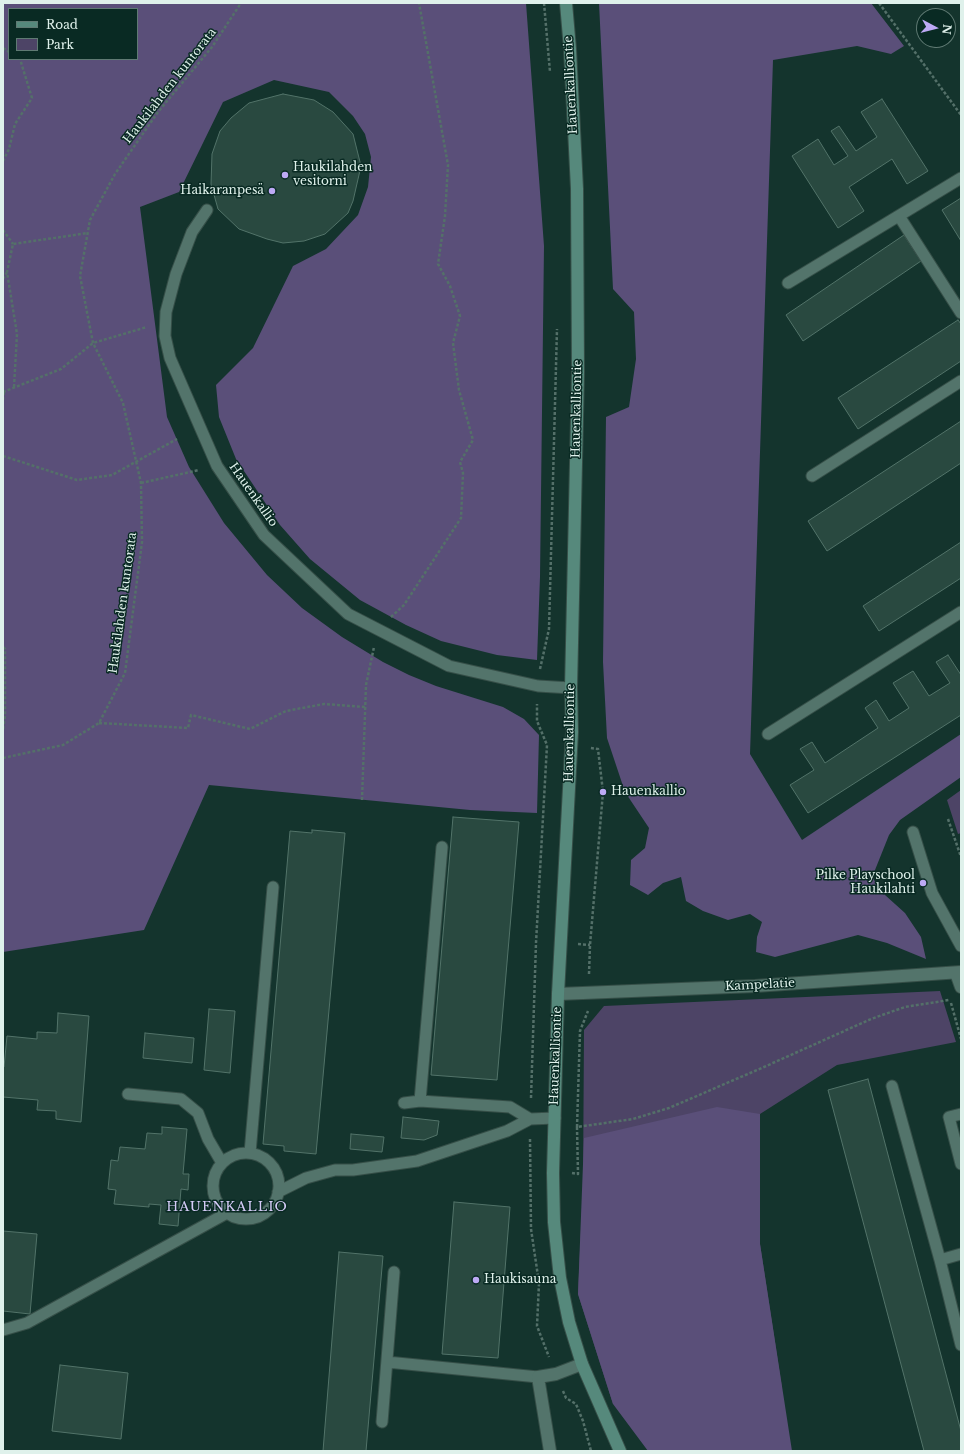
<!DOCTYPE html>
<meta charset="utf-8">
<style>
body{margin:0}
#map{position:relative;width:964px;height:1454px;overflow:hidden;background:#14342d;font-family:"Libre Baskerville",serif}
canvas{display:block}
.frame{position:absolute;inset:0;border:4px solid #dff1eb;pointer-events:none}
.legend{position:absolute;left:8px;top:8px;width:130px;height:52px;box-sizing:border-box;background:#092a23;border:1px solid #5f7a73;margin:0;padding:5px 7px;list-style:none;font-size:12px;color:#dff1eb}
.legend li{display:flex;align-items:center;gap:8px;height:20px}
.legend b{width:20px;border:1px solid #5f7a73}
.north{position:absolute;left:916px;top:8px;width:40px;height:40px;box-sizing:border-box;background:#092a23;border:1px solid #5f7a73;border-radius:50%;rotate:97deg;font-size:11px;font-weight:700;line-height:16px;text-align:center;color:#dff1eb}
.north::after{content:'';display:block;margin:auto;width:14px;height:18px;background:#bda9f5;clip-path:polygon(50% 0,100% 100%,50% 72%,0 100%)}
</style>
<div id="map">
<canvas width="964" height="1454"></canvas>
<div class="frame"></div>
<ul class="legend">
<li><b style="height:5px;background:#56897c"></b>Road</li>
<li><b style="height:11px;background:#4d4466"></b>Park</li>
</ul>
<div class="north">N</div>
</div>
<script>
const g = document.querySelector('canvas').getContext('2d');
g.lineJoin = 'round';
function fillPath(path, color) { g.fillStyle = color; g.fill(path, 'evenodd'); }
const shape = rows => new Path2D(rows.map(r => 'M' + r).join(''));
function stroke(path, color, width, dash) { g.strokeStyle = color; g.lineWidth = width; g.lineCap = dash ? 'butt' : 'round'; g.setLineDash(dash || []); g.stroke(path); }
function label(font, color, halo, rows, align = 'center') {
  g.font = font + ' "Libre Baskerville",serif'; g.lineWidth = 3; g.setLineDash([]); g.textBaseline = 'middle'; g.strokeStyle = halo; g.fillStyle = color; for (const [text, x, y, turn = 0] of rows) {
    g.save(); g.translate(x, y); g.rotate((+turn || 0) * Math.PI / 180); g.textAlign = isNaN(turn) ? turn : align; if (halo) g.strokeText(text, 0, 0); g.fillText(text, 0, 0); g.restore();
  }
}
fillPath(shape([
 [961,790,961,833,958,834,947,800],
 [940,991,956,1042,837,1065,760,1114,760,1244,782,1388,613,1404,578,1294,583,1185,584,1030,604,1006]
]), '#4d4466');
fillPath(shape([
 [3,3,526,3,544,246,540,577,537,660,497,655,441,641,406,625,360,600,310,559,280,525,236,459,219,417,216,385,253,348,293,266,326,249,358,215,368,187,371,157,365,134,353,116,329,92,274,80,223,102,179,192,140,207,167,417,189,467,224,523,267,575,302,608,342,637,383,662,409,675,436,686,503,707,524,719,539,735,537,813,470,810,209,785,144,930,3,952],
 [9,9,137,9,137,59,9,59],
 [599,3,871,3,904,46,891,54,857,46,773,60,750,754,802,840,961,734,961,777,900,820,889,835,873,875,874,880,885,895,905,913,921,937,926,959,887,943,858,935,775,957,756,952,757,937,762,922,750,914,728,920,703,911,686,901,681,877,663,883,648,895,630,885,631,860,645,848,649,828,625,792,607,738,603,662,606,417,629,407,636,359,634,312,613,289],
 [717,1107,760,1114,760,1244,792,1451,648,1451,613,1404,578,1294,584,1138]
]), '#5a4f79');
const building = shape([
 [283,94,314,100,333,112,353,134,361,166,353,201,348,213,325,234,304,241,283,243,267,239,239,229,218,209,211,184,212,154,220,131,231,118,249,103,283,94],
 [882,99,928,171,907,184,892,159,849,187,864,211,838,228,792,156,818,139,834,165,848,156,831,131,839,126,856,151,877,137,861,112,882,99],
 [961,198,961,241,942,210,961,198],
 [904,235,921,261,803,341,786,315,904,235],
 [958,320,961,324,961,361,858,429,838,398,958,320],
 [961,421,961,463,827,551,808,521,961,421],
 [961,542,961,578,879,631,863,606,961,542],
 [948,655,961,675,961,715,808,813,790,785,814,770,800,749,812,742,825,763,878,728,865,708,876,700,889,721,909,708,893,683,913,671,929,696,950,683,936,662,948,655],
 [453,817,519,822,497,1080,431,1075,453,817],
 [312,830,345,833,316,1154,284,1151,284,1146,263,1144,290,831,312,833,312,830],
 [209,1009,235,1011,230,1073,204,1070,209,1009],
 [58,1013,89,1016,81,1122,56,1119,56,1111,37,1110,38,1100,3,1097,3,1067,4,1067,7,1036,37,1039,37,1032,57,1033,58,1013],
 [145,1033,194,1038,192,1063,143,1058,145,1033],
 [868,1079,961,1431,961,1451,924,1451,828,1090,868,1079],
 [403,1117,439,1121,437,1135,424,1140,401,1138,403,1117],
 [162,1127,187,1129,183,1174,189,1174,188,1190,181,1189,178,1226,159,1224,161,1205,149,1204,149,1207,114,1204,116,1190,108,1189,111,1160,118,1161,120,1147,145,1149,147,1133,162,1134,162,1127],
 [351,1134,384,1137,382,1152,350,1149,351,1134],
 [454,1202,510,1207,498,1358,442,1354,454,1202],
 [3,1231,37,1234,30,1314,3,1311,3,1231],
 [339,1252,383,1256,366,1451,323,1451,339,1252],
 [60,1365,128,1373,121,1439,52,1431,60,1365]
]);
fillPath(building, '#294940');
stroke(building, '#527369', 1);
const lane = shape([
 [207,210,192,232,176,274,166,312,165,336,170,358,217,466,264,535,348,614,449,666,538,686,571,688],
 [899,216,961,313],
 [788,283,961,178],
 [812,476,961,381],
 [768,734,961,612],
 [913,832,932,893,961,946],
 [442,847,420,1101,510,1107,530,1119],
 [892,1086,940,1260,961,1345],
 [128,1094,181,1099,198,1113,208,1139,222,1163],
 [404,1103,420,1101],
 [961,1114,949,1117,961,1164],
 [250,1153,273,887],
 '213 1186a33 33 0 1 1 66 0a33 33 0 1 1-66 0Z',
 [278,1192,306,1178,335,1170,353,1170,417,1161,507,1131,530,1119,555,1118],
 [940,1260,961,1254],
 [3,1330,27,1323,227,1213],
 [387,1362,538,1377],
 [382,1422,394,1272]
]);
const street = shape([
 [956,973,961,987],
 [558,994,755,986,961,972],
 [550,1451,538,1377,556,1374,582,1364]
]);
const secondary = shape([
 [566,3,570,49,577,189,578,372,571,688,572,732,558,994,553,1173,554,1222,560,1278,569,1322,582,1364,620,1451]
]);
stroke(lane, '#364f48', 13);
stroke(street, '#364f48', 14);
stroke(secondary, '#364f48', 14);
stroke(shape([
 [544,3,550,72],
 [879,3,961,115],
 [3,48,9,52],
 [3,161,9,149,15,124,32,98,20,59],
 [3,230,13,244],
 [3,279,7,272],
 [14,387,17,334,7,272,13,244,88,233],
 [3,392,61,369,93,343,147,327],
 [3,400,4,392],
 [3,456,77,480,112,475,177,439],
 [141,483,199,470],
 [391,617,404,605,461,518,463,473,460,462,473,440,459,390,453,343,460,316,450,286,438,264,445,216,448,165,419,3],
 [3,647,5,649,5,716,3,731],
 [540,669,549,629,557,329],
 [99,723,188,728,191,715,250,729,286,711,324,704,365,707],
 [3,758,63,745,99,723,125,673,142,542,141,483,123,403,93,343,80,276,90,220,115,174,158,112,212,47,241,3],
 [362,800,366,685,374,647],
 [948,819,961,857],
 [578,944,590,945],
 [589,974,590,945,603,792,598,749,590,748],
 [951,1003,961,1039],
 [531,1098,536,943,547,745,537,721,537,704],
 [577,1127,580,1031,588,1011],
 [530,1139,531,1229,539,1283,537,1326,549,1357],
 [572,1173,578,1174,577,1127,633,1119,669,1108,764,1067,871,1019,905,1007,949,1000],
 [563,1391,566,1398,576,1404,583,1421,591,1451]
]), '#547069', 2.5, [3, 2]);
stroke(lane, '#53746b', 11);
stroke(street, '#53746b', 12);
stroke(secondary, '#56897c', 12);
for (const [x, y, r, color] of [
 [285,175,4,"#bda9f5"],
 [272,191,4,"#bda9f5"],
 [603,792,4,"#bda9f5"],
 [923,883,4,"#bda9f5"],
 [476,1280,4,"#bda9f5"]
]) { const dot = new Path2D(); dot.arc(x, y, r, 0, 2 * Math.PI); g.fillStyle = color; g.fill(dot); stroke(dot, '#092a23', 1.5); }
label('12px', '#dff1eb', '#092a23', [
 ["Hauenkalliontie",571,85,-93],
 ["Haukilahden kuntorata",170,86,-52],
 ["Hauenkalliontie",577,409,-89],
 ["Hauenkallio",253,495,55],
 ["Haukilahden kuntorata",123,603,-82],
 ["Hauenkalliontie",570,733,-89],
 ["Kampelatie",760,985,-3],
 ["Hauenkalliontie",556,1056,-88]
]);
label('12px', '#dff1eb', '#092a23', [
 ["Haukilahden",293,168],
 ["vesitorni",293,182],
 ["Haikaranpesä",264,191,"right"],
 ["Hauenkallio",611,792],
 ["Pilke Playschool",915,876,"right"],
 ["Haukilahti",915,890,"right"],
 ["Haukisauna",484,1280]
], 'left');
g.letterSpacing = '1px';
label('13px', '#d5ccf7', '#092a23', [
 ["HAUENKALLIO",227,1207]
]);
g.letterSpacing = '0px';
</script>
